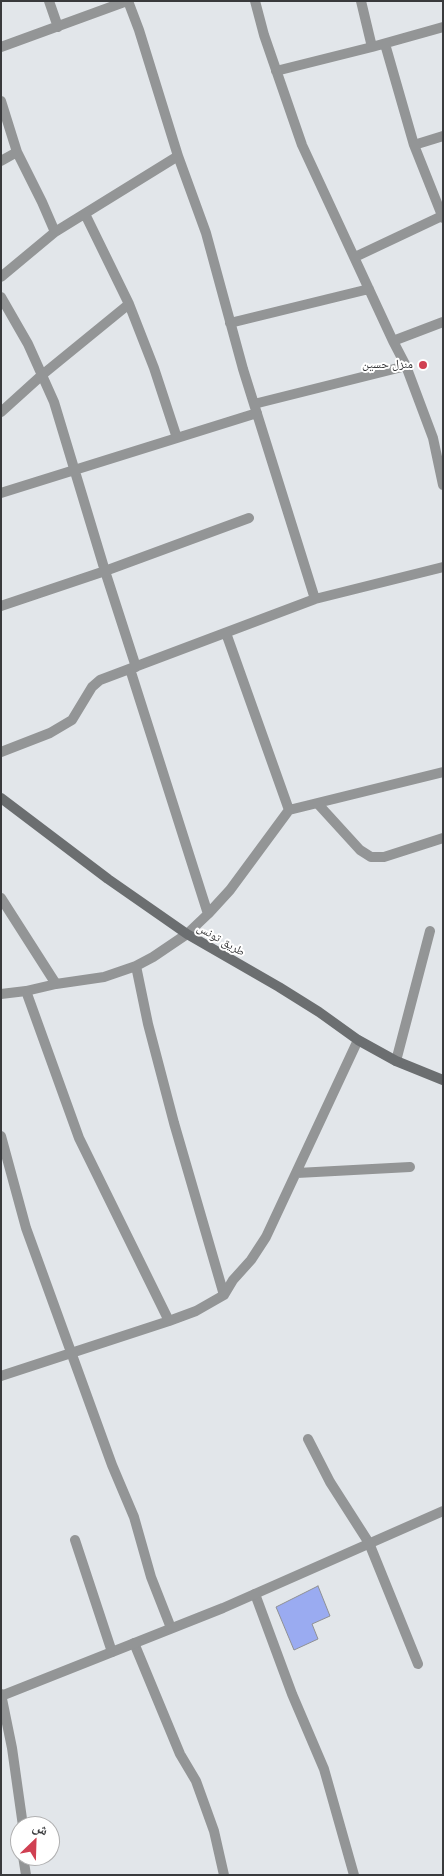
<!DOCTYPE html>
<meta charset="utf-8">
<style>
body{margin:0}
#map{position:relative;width:444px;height:1876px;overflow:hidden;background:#e2e6ea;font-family:"Open Sans","Noto Naskh Arabic",sans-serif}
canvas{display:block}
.frame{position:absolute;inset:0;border:2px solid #393a3c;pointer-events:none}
.north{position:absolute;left:10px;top:1816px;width:50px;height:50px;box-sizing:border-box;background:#fff;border:1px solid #b0b0b1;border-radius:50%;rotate:24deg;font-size:14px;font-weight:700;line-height:20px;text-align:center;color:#393a3c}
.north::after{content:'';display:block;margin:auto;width:18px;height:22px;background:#d04052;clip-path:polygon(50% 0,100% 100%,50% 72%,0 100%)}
</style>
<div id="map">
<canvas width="444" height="1876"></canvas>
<div class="frame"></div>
<div class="north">ش</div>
</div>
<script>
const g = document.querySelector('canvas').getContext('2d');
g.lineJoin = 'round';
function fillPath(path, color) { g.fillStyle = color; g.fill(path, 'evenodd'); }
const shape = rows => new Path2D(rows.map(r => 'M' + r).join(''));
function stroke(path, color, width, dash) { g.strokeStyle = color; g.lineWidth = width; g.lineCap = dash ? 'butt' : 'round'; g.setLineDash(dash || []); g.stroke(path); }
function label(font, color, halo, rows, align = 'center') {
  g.font = font + ' "Open Sans","Noto Naskh Arabic",sans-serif'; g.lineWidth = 4; g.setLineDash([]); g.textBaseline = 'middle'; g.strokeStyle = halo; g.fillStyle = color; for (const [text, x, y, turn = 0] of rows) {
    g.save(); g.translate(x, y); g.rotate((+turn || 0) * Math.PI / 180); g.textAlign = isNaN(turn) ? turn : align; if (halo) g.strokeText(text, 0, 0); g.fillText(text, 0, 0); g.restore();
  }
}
const building = shape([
 [318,1586,330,1616,312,1624,318,1639,294,1650,276,1607,318,1586]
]);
fillPath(building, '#9aabf1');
stroke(building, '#8e9094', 1);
stroke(shape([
 [49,1,58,27],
 [128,1,139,30,178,156,206,233,243,369,315,599],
 [255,1,264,35,302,145,393,341,406,366,433,438,443,485],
 [361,1,372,47],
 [385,44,414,145,443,218],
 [1,47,127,1],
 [276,71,372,47,443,27],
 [1,101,17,152],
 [414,145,443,136],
 [1,161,17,152,42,202,55,232],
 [85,214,129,304,154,368,177,438],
 [355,257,442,216],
 [1,277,55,232,178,156],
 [1,297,28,344,54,402,105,571,136,667],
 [230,323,369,289],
 [393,341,443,322],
 [254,404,406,366],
 [1,412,42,375,129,304],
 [1,493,257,413],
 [1,606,105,571,249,518],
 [226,633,289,810],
 [130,669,208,914],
 [1,752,50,733,72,720,92,687,100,680,315,599,443,567],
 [318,804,360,850,371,857,384,857,443,838],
 [1,898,56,984],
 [136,966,148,1024,174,1123,224,1295],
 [26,991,79,1138,169,1321],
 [1,994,26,991,56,984,104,977,136,966,153,957,187,934,208,914,230,890,289,810,443,772],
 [396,1061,430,931],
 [1,1136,26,1228,112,1465,134,1517,151,1577,171,1628],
 [297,1173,410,1167],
 [1,1376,169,1321,196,1311,224,1295,233,1280,251,1260,266,1237,358,1040],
 [308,1439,330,1482,369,1543,418,1664],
 [75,1540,112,1652],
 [255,1594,292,1694,324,1769,354,1875],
 [134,1643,180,1754,196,1781,214,1831,224,1875],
 [1,1694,12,1748,23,1826],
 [23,1856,26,1875]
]), '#939596', 10);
stroke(shape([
 [1,1696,223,1608,443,1511]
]), '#939596', 10);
stroke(shape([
 [1,798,108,879,187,934,279,987,319,1012,358,1040,396,1061,443,1080]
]), '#6b6e70', 10);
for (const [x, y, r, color] of [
 [423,365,5,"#d04052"]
]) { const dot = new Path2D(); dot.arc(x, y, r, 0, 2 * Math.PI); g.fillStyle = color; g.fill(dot); stroke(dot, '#fff', 2); }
label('12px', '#393a3c', '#fff', [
 ["منزل حسين",413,365]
], 'right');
label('12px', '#393a3c', '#fff', [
 ["طريق تونس",221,940,30]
]);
</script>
